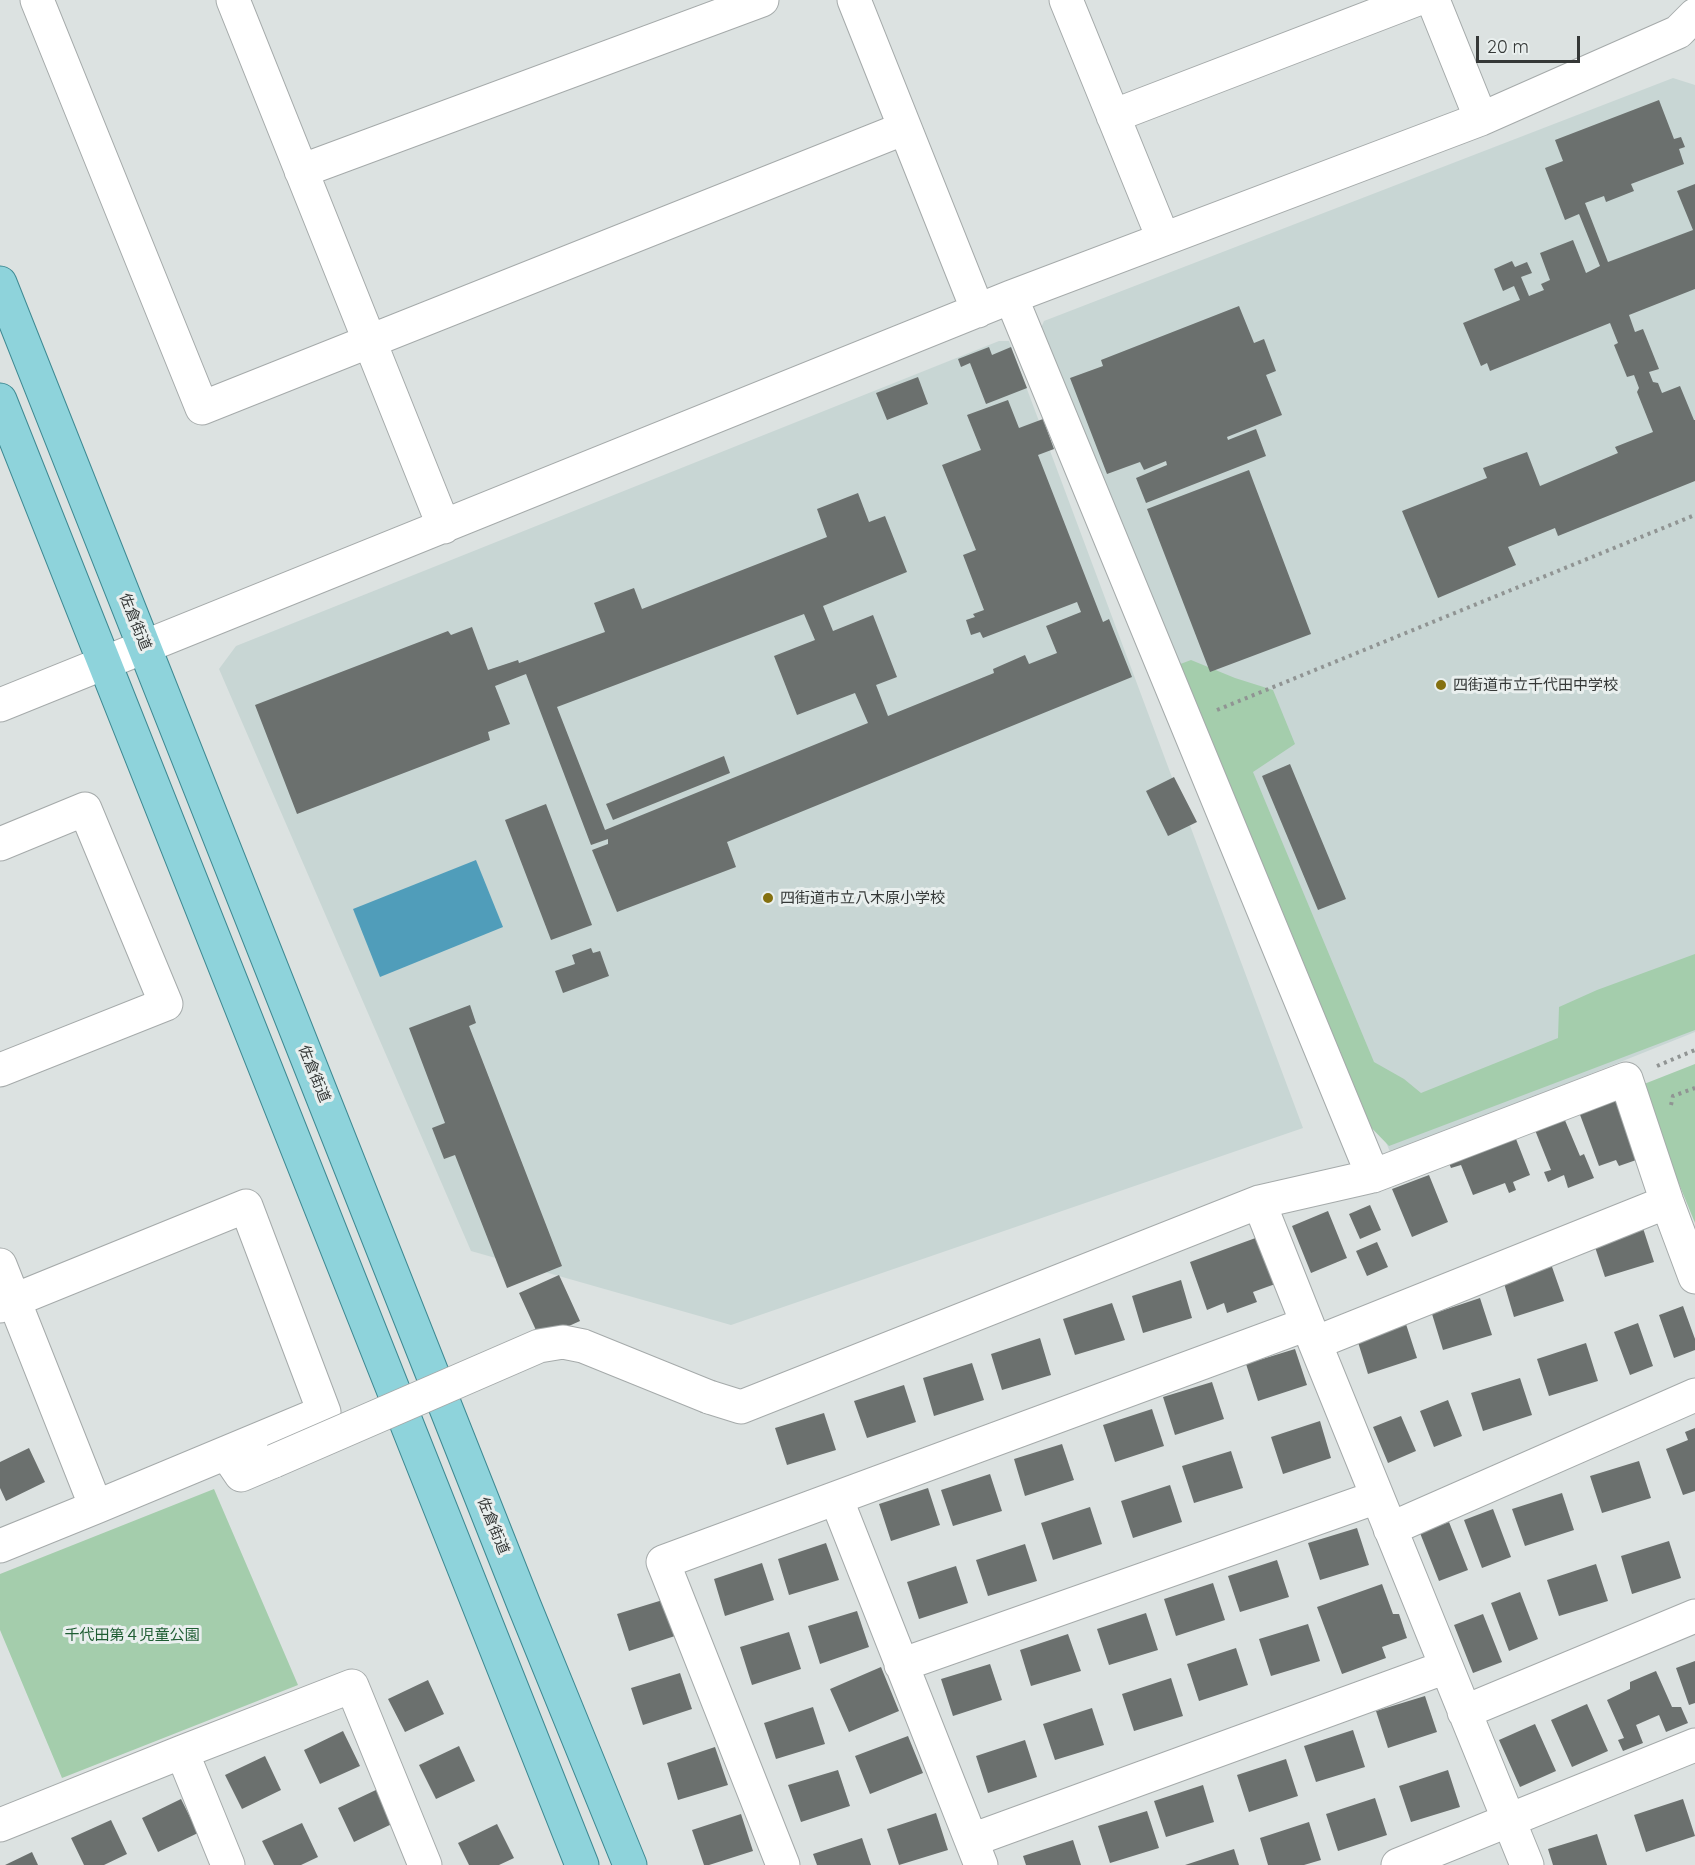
<!DOCTYPE html>
<meta charset="utf-8">
<style>
body{margin:0}
#map{position:relative;width:1695px;height:1865px;overflow:hidden;background:#dce2e1;font-family:Quicksand,sans-serif}
canvas{display:block}
.scale{position:absolute;left:1476px;top:36px;width:104px;height:27px;box-sizing:border-box;border:3px solid #353837;border-top:0;padding-left:8px;font-size:18px;line-height:21px;white-space:nowrap;color:#353837;-webkit-text-stroke:4px #e9efee;paint-order:stroke}
</style>
<div id="map">
<canvas width="1695" height="1865"></canvas>
<div class="scale">20 m</div>
</div>
<script>
const g = document.querySelector('canvas').getContext('2d');
g.lineJoin = 'round';
function fillPath(path, color) { g.fillStyle = color; g.fill(path, 'evenodd'); }
const shape = rows => new Path2D(rows.map(r => 'M' + r).join(''));
function stroke(path, color, width, dash) { g.strokeStyle = color; g.lineWidth = width; g.lineCap = dash ? 'butt' : 'round'; g.setLineDash(dash || []); g.stroke(path); }
function label(font, color, halo, rows, align = 'center') {
  g.font = font + ' Quicksand,"Noto Sans JP",sans-serif'; g.lineWidth = 6; g.setLineDash([]); g.textBaseline = 'middle'; g.strokeStyle = halo; g.fillStyle = color; for (const [text, x, y, turn = 0] of rows) {
    g.save(); g.translate(x, y); g.rotate((+turn || 0) * Math.PI / 180); g.textAlign = isNaN(turn) ? turn : align; if (halo) g.strokeText(text, 0, 0); g.fillText(text, 0, 0); g.restore();
  }
}
fillPath(shape([
 [1673,78,1695,85,1695,1032,1391,1154,1037,337,1044,321],
 [999,341,1009,341,1303,1128,731,1325,471,1251,219,669,236,646]
]), '#c8d6d4');
fillPath(shape([
 [1191,660,1235,678,1273,690,1295,744,1253,772,1374,1062,1404,1079,1421,1093,1558,1038,1559,1007,1597,990,1695,954,1695,1030,1389,1146,1360,1116,1175,666],
 [1695,1064,1695,1223,1639,1086],
 [214,1489,298,1685,62,1778,0,1630,0,1574]
]), '#a4cdac');
fillPath(shape([
 [476,860,503,927,380,977,353,909]
]), '#509dba');
fillPath(shape([
 [1659,100,1674,139,1681,137,1685,147,1679,149,1684,164,1631,184,1634,191,1606,202,1604,196,1585,203,1608,262,1693,230,1677,191,1695,184,1695,289,1629,315,1635,332,1643,329,1659,369,1649,372,1653,382,1658,383,1662,393,1680,386,1694,420,1695,420,1695,481,1558,536,1555,528,1508,547,1516,565,1438,598,1402,511,1487,478,1483,468,1527,452,1540,486,1618,453,1615,447,1653,432,1637,392,1639,388,1634,375,1627,377,1614,345,1618,343,1610,323,1490,371,1487,363,1481,366,1463,323,1520,300,1514,286,1503,291,1494,269,1512,261,1515,267,1527,262,1532,273,1521,277,1529,296,1544,290,1541,284,1550,280,1540,253,1573,240,1586,273,1600,266,1579,214,1565,220,1545,168,1563,161,1555,140],
 [1239,306,1254,343,1264,339,1276,371,1266,375,1282,415,1227,437,1228,440,1256,429,1266,456,1146,503,1136,478,1167,465,1166,461,1144,470,1140,462,1107,474,1070,378,1103,366,1101,360],
 [989,347,992,355,1011,347,1027,388,986,404,970,363,961,367,958,359],
 [918,377,928,404,887,420,876,393],
 [1008,400,1019,428,1043,419,1054,449,1038,455,1103,622,1109,619,1132,677,727,842,736,867,617,912,592,850,608,844,608,839,591,845,526,674,495,686,510,724,488,732,490,740,297,814,255,705,448,631,451,635,472,627,488,670,518,660,519,663,605,632,594,603,634,588,642,609,827,537,817,509,858,493,869,522,885,516,907,572,823,606,833,631,873,615,897,677,876,685,888,716,994,673,993,669,1025,655,1029,664,1057,653,1046,626,1081,612,1077,602,983,638,980,632,971,635,966,620,975,617,973,614,984,610,963,555,976,550,942,465,981,450,967,415],
 [804,614,815,640,774,656,797,715,855,693,868,723,605,830,557,707],
 [1249,470,1311,634,1210,672,1147,509],
 [724,756,730,773,613,820,606,804],
 [1290,764,1346,899,1318,910,1262,776],
 [1174,777,1197,822,1168,836,1146,791],
 [546,804,592,925,551,940,505,820],
 [591,948,593,953,600,951,609,976,563,993,555,971,575,964,572,955],
 [470,1005,476,1023,469,1026,562,1266,507,1288,455,1155,444,1159,432,1128,445,1123,409,1028],
 [1617,1098,1639,1159,1619,1166,1616,1160,1599,1166,1579,1112],
 [1564,1118,1580,1156,1584,1154,1594,1178,1568,1188,1564,1175,1548,1182,1544,1172,1551,1170,1535,1130],
 [1516,1139,1530,1175,1513,1182,1516,1190,1509,1193,1505,1183,1473,1195,1461,1165,1451,1168,1447,1158,1475,1147,1478,1153],
 [1429,1175,1448,1222,1412,1237,1392,1189],
 [1370,1205,1381,1230,1360,1239,1349,1214],
 [1328,1211,1347,1258,1311,1273,1292,1226],
 [1642,1225,1654,1262,1605,1277,1593,1241],
 [1261,1236,1278,1283,1253,1292,1257,1302,1227,1313,1224,1303,1207,1310,1190,1262],
 [1377,1242,1388,1267,1367,1276,1356,1251],
 [1551,1264,1564,1301,1514,1317,1503,1280],
 [559,1275,580,1321,540,1339,519,1293],
 [1181,1280,1192,1318,1143,1333,1132,1296],
 [1480,1298,1492,1335,1443,1350,1432,1314],
 [1112,1303,1125,1340,1075,1355,1063,1319],
 [1683,1306,1695,1339,1695,1350,1674,1358,1659,1315],
 [1405,1321,1417,1358,1368,1374,1356,1336],
 [1638,1323,1653,1366,1630,1375,1614,1332],
 [1040,1338,1051,1375,1002,1390,991,1354],
 [1586,1343,1598,1381,1549,1396,1537,1359],
 [1295,1349,1307,1385,1258,1401,1246,1364],
 [972,1363,984,1400,934,1416,923,1378],
 [1520,1378,1532,1415,1483,1431,1471,1393],
 [1212,1382,1224,1419,1175,1435,1163,1397],
 [904,1385,916,1422,867,1438,854,1401],
 [1448,1400,1462,1436,1434,1447,1420,1411],
 [1152,1409,1164,1446,1115,1462,1103,1425],
 [824,1413,836,1450,787,1465,775,1428],
 [1401,1416,1416,1451,1388,1463,1373,1427],
 [1320,1421,1331,1458,1283,1474,1271,1437],
 [1695,1428,1695,1491,1683,1495,1666,1449,1688,1440,1685,1432],
 [1062,1444,1074,1480,1025,1496,1014,1459],
 [29,1448,45,1482,6,1501,0,1488,0,1462],
 [1231,1451,1243,1488,1194,1503,1182,1466],
 [1639,1461,1651,1498,1602,1513,1590,1476],
 [990,1474,1002,1511,953,1526,941,1490],
 [1170,1485,1182,1522,1133,1538,1121,1501],
 [928,1488,940,1525,891,1541,879,1504],
 [1562,1493,1574,1530,1525,1546,1512,1509],
 [1090,1507,1102,1544,1053,1560,1041,1523],
 [1493,1509,1511,1557,1482,1568,1464,1520],
 [1449,1522,1468,1570,1439,1581,1420,1533],
 [1357,1528,1369,1565,1320,1580,1308,1543],
 [1669,1541,1681,1578,1632,1594,1621,1556],
 [826,1543,839,1580,789,1595,778,1559],
 [1025,1544,1037,1581,988,1596,976,1560],
 [1277,1560,1289,1597,1240,1612,1228,1576],
 [762,1563,774,1600,725,1616,714,1579],
 [1596,1564,1608,1601,1559,1616,1547,1580],
 [956,1566,968,1603,919,1619,907,1582],
 [1213,1583,1225,1620,1176,1636,1164,1599],
 [1382,1584,1393,1614,1399,1614,1407,1638,1382,1647,1386,1658,1342,1674,1317,1607],
 [1520,1592,1538,1639,1509,1651,1491,1603],
 [666,1599,678,1635,629,1651,617,1614],
 [857,1611,869,1647,820,1664,808,1626],
 [1146,1613,1158,1650,1109,1665,1097,1629],
 [1483,1614,1502,1662,1473,1673,1454,1625],
 [1308,1624,1320,1661,1271,1676,1259,1639],
 [789,1632,801,1669,752,1685,740,1647],
 [1068,1634,1081,1671,1031,1686,1020,1650],
 [1236,1648,1248,1685,1199,1701,1187,1664],
 [1695,1661,1695,1703,1689,1705,1676,1668],
 [990,1664,1002,1700,953,1716,941,1679],
 [881,1667,899,1711,849,1732,830,1689],
 [1656,1671,1672,1707,1681,1707,1688,1723,1666,1732,1659,1715,1636,1725,1643,1743,1623,1751,1618,1740,1624,1738,1607,1700,1630,1689,1630,1682],
 [680,1673,692,1709,643,1725,631,1688],
 [1171,1678,1183,1716,1134,1731,1122,1694],
 [428,1680,444,1714,405,1732,388,1699],
 [1425,1696,1437,1732,1388,1748,1376,1711],
 [1587,1704,1608,1751,1572,1767,1551,1720],
 [813,1707,825,1744,776,1759,764,1723],
 [1092,1708,1104,1745,1055,1760,1043,1724],
 [1535,1724,1556,1771,1520,1787,1499,1740],
 [1353,1730,1365,1767,1316,1782,1304,1746],
 [343,1731,360,1766,320,1784,304,1750],
 [908,1736,923,1773,870,1794,855,1756],
 [1025,1740,1037,1777,988,1793,976,1756],
 [459,1746,475,1781,436,1799,419,1765],
 [715,1747,728,1785,678,1800,667,1763],
 [265,1756,281,1790,242,1809,225,1775],
 [1286,1759,1298,1796,1249,1812,1237,1775],
 [838,1770,850,1806,801,1822,788,1785],
 [1448,1770,1460,1807,1411,1822,1399,1786],
 [1203,1785,1214,1822,1166,1837,1154,1801],
 [378,1789,394,1823,354,1842,338,1808],
 [1375,1798,1387,1835,1338,1851,1326,1814],
 [181,1799,198,1833,158,1852,142,1818],
 [1683,1799,1695,1836,1646,1852,1634,1815],
 [1147,1811,1159,1848,1110,1863,1098,1826],
 [936,1813,948,1850,899,1865,887,1829],
 [741,1814,753,1851,709,1865,704,1865,692,1830],
 [111,1820,127,1854,104,1865,84,1865,71,1838],
 [1309,1822,1321,1860,1304,1865,1268,1865,1260,1838],
 [302,1823,318,1857,301,1865,274,1865,262,1841],
 [497,1824,514,1858,499,1865,469,1865,458,1843],
 [1597,1834,1607,1865,1553,1865,1548,1849],
 [862,1838,871,1865,817,1865,813,1854],
 [1073,1840,1081,1865,1026,1865,1023,1856],
 [1234,1849,1239,1865,1185,1865],
 [32,1852,38,1865,5,1865]
]), '#6b706e');
const minor = shape([
 [37,0,202,408,905,128],
 [233,0,444,527],
 [854,0,978,311],
 [1066,0,1163,238],
 [1433,0,1481,119],
 [1113,116,1415,0],
 [301,171,762,0],
 [1011,297,1373,1176],
 [0,705,1011,297,1481,119,1678,32,1695,15],
 [0,844,85,809,166,1004,0,1070],
 [1259,1202,1315,1343,1527,1865],
 [0,1265,96,1507],
 [0,1306,246,1206,324,1412,96,1507,0,1546],
 [1315,1343,1667,1202],
 [709,1397,741,1407,1259,1202,1373,1176,1626,1079,1667,1202,1695,1277],
 [226,1453,241,1475,274,1461],
 [836,1498,981,1865],
 [1390,1529,1695,1395],
 [901,1665,1377,1497],
 [1464,1712,1695,1616],
 [182,1752,228,1865],
 [0,1825,182,1752,352,1686,425,1865],
 [972,1840,1446,1667],
 [783,1865,663,1562,1307,1324],
 [1398,1865,1695,1745]
]);
const major = shape([
 [0,283,524,1605,630,1865],
 [0,400,582,1865]
]);
stroke(minor, '#a5aaaa', 35);
stroke(major, '#3e8992', 35);
stroke(shape([
 [1217,710,1695,515],
 [1657,1066,1695,1050],
 [1671,1105,1673,1096,1695,1088]
]), '#909493', 4, [3, 4.5]);
stroke(minor, '#fff', 33);
stroke(major, '#8ed3db', 33);
const minorBridge = shape([
 [274,1461,539,1346,563,1342,583,1346,709,1397]
]);
stroke(minorBridge, '#a5aaaa', 35, []);
stroke(minorBridge, '#fff', 33);
for (const [x, y, r, color] of [
 [1441,685,6,"#84700f"],
 [768,898,6,"#84700f"]
]) { const dot = new Path2D(); dot.arc(x, y, r, 0, 2 * Math.PI); g.fillStyle = color; g.fill(dot); stroke(dot, '#e9efee', 2); }
label('15px', '#353837', '#e9efee', [
 ["佐倉街道",135,622,68],
 ["佐倉街道",314,1074,68],
 ["佐倉街道",493,1526,68]
]);
label('15px', '#353837', '#e9efee', [
 ["四街道市立千代田中学校",1453,685],
 ["四街道市立八木原小学校",780,898]
], 'left');
label('15px', '#1f5d33', '#e9efee', [
 ["千代田第４児童公園",132,1635]
]);
</script>
